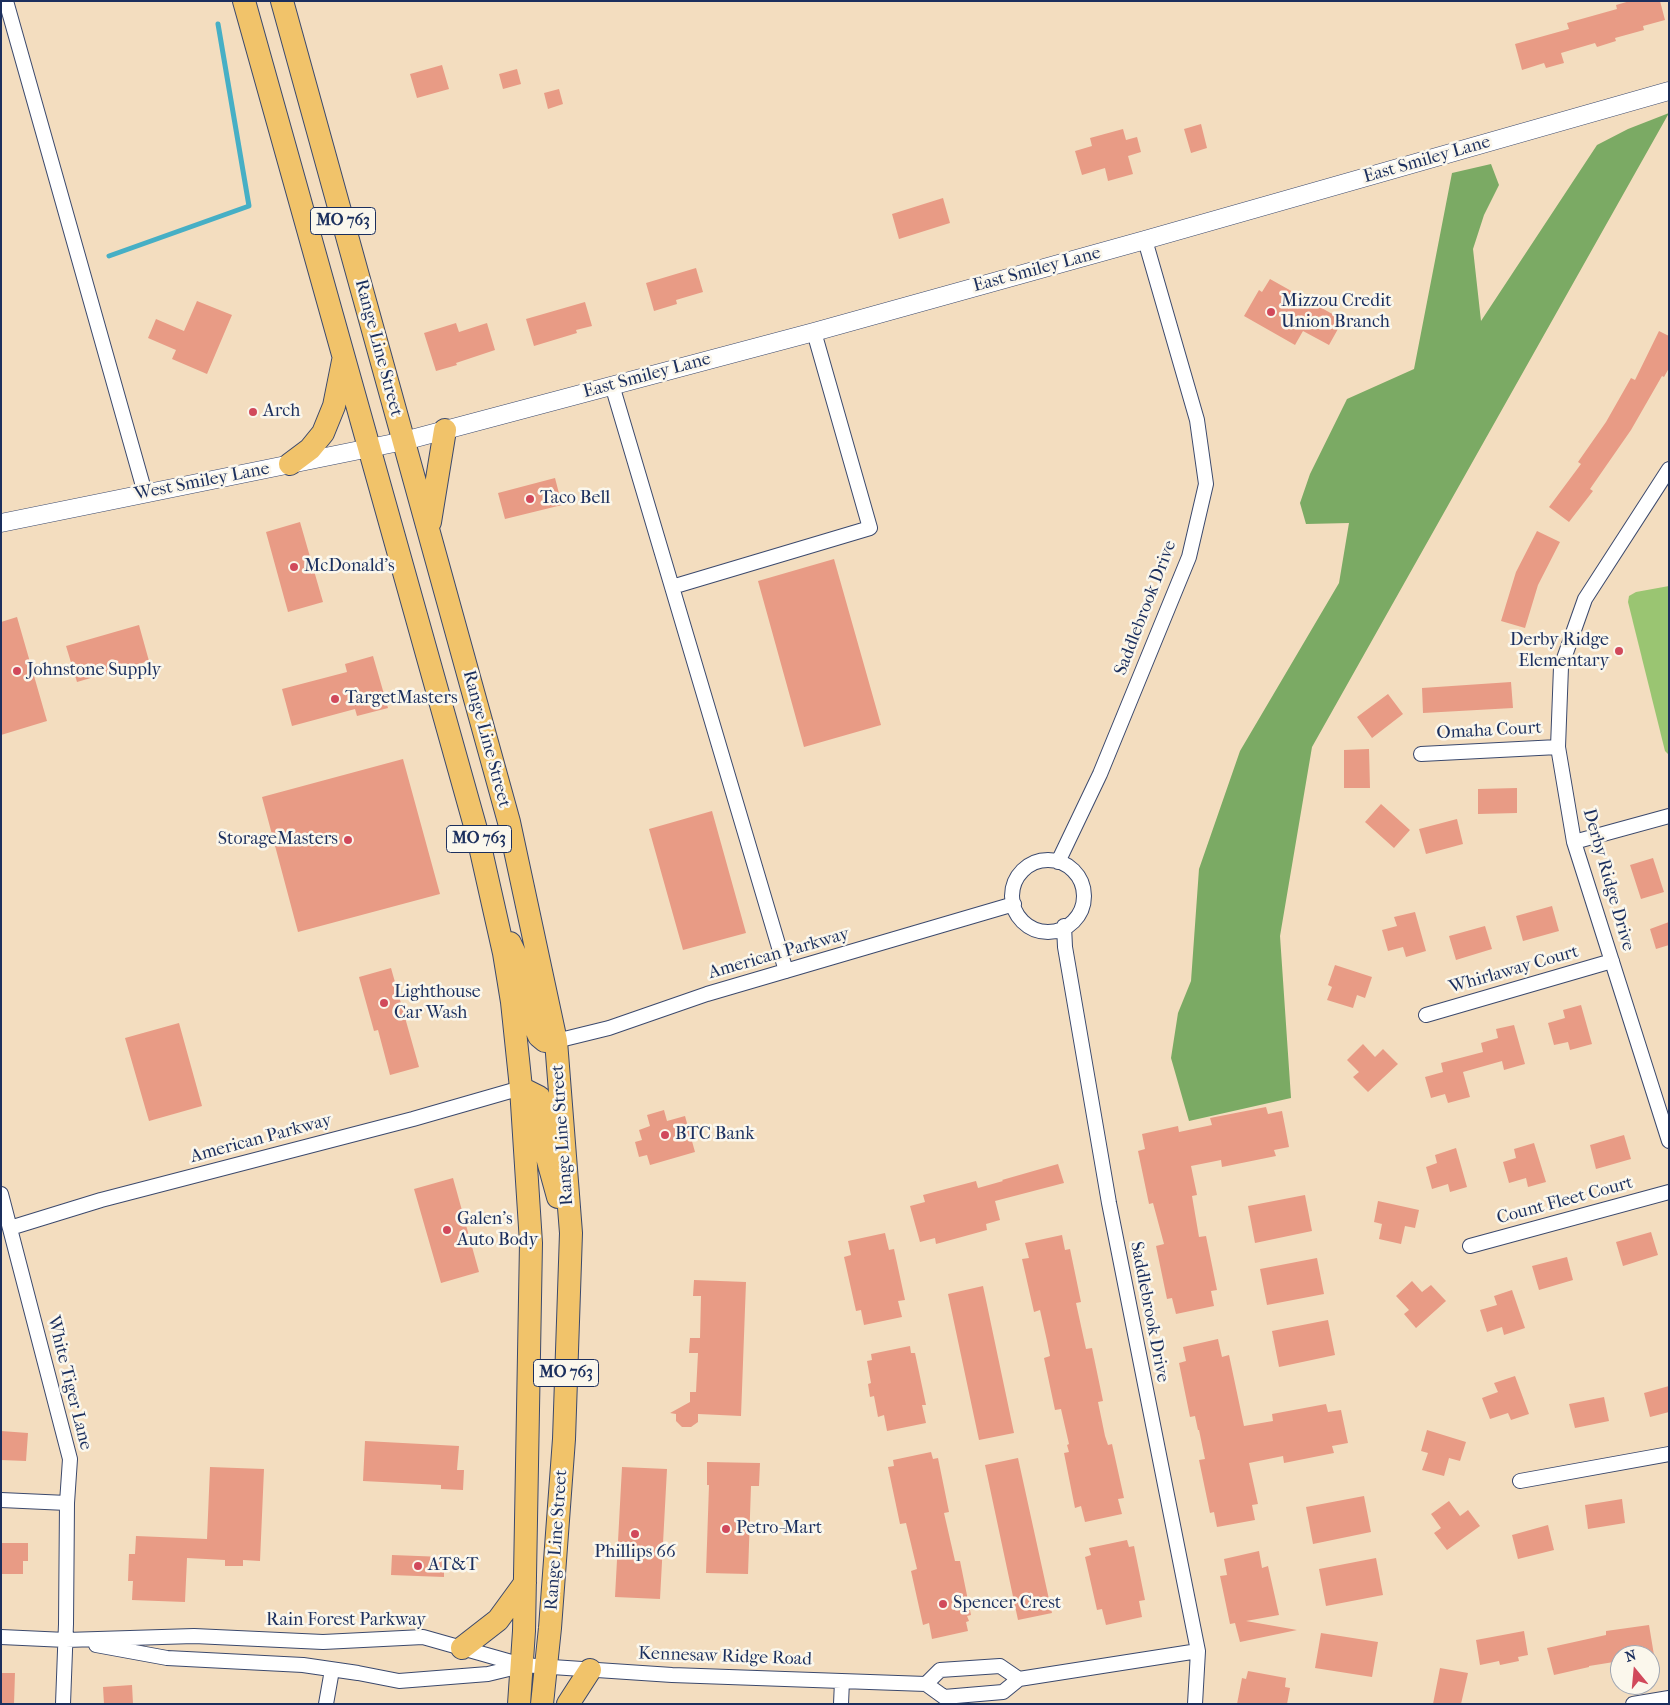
<!DOCTYPE html>
<style>
body{margin:0}
#map{position:relative;width:1670px;height:1705px;overflow:hidden;background:#f3ddbf;font-family:"IM FELL French Canon",serif}
canvas{display:block}
.frame{position:absolute;inset:0;border:2px solid #1b2f5e;pointer-events:none}
.north{position:absolute;left:1610px;top:1645px;width:50px;height:50px;box-sizing:border-box;background:#fbf7ec;border:1px solid #a1a7b3;border-radius:50%;rotate:343deg;font-size:14px;font-weight:700;line-height:20px;text-align:center;color:#1b2f5e}
.north::after{content:'';display:block;margin:auto;width:18px;height:22px;background:#d1495b;clip-path:polygon(50% 0,100% 100%,50% 72%,0 100%)}
</style>
<div id="map">
<canvas width="1670" height="1705"></canvas>
<div class="frame"></div>
<div class="north">N</div>
</div>
<script>
const g = document.querySelector('canvas').getContext('2d');
g.lineJoin = 'round';
function fillPath(path, color) { g.fillStyle = color; g.fill(path, 'evenodd'); }
const shape = rows => new Path2D(rows.map(r => 'M' + r).join(''));
function stroke(path, color, width, dash) { g.strokeStyle = color; g.lineWidth = width; g.lineCap = dash ? 'butt' : 'round'; g.setLineDash(dash || []); g.stroke(path); }
function label(font, color, halo, rows, align = 'center') {
  g.font = font + ' "IM FELL French Canon",serif'; g.lineWidth = 5; g.setLineDash([]); g.textBaseline = 'middle'; g.strokeStyle = halo; g.fillStyle = color; for (const [text, x, y, turn = 0] of rows) {
    g.save(); g.translate(x, y); g.rotate((+turn || 0) * Math.PI / 180); g.textAlign = isNaN(turn) ? turn : align; if (halo) g.strokeText(text, 0, 0); g.fillText(text, 0, 0); g.restore();
  }
}
fillPath(shape([
 [1669,586,1669,755,1665,751,1628,602,1629,596,1636,592]
]), '#9ac572');
fillPath(shape([
 [1669,113,1312,747,1280,936,1291,1098,1189,1121,1171,1058,1178,1013,1191,981,1199,869,1240,751,1339,583,1349,523,1306,524,1300,503,1310,474,1347,399,1414,369,1452,173,1491,164,1499,185,1484,215,1473,249,1481,321,1597,145,1628,129]
]), '#7baa64');
stroke(shape([
 [109,256,249,206,218,24]
]), '#46afc5', 5);
fillPath(shape([
 [1630,1,1660,1,1665,20,1643,26,1644,30,1615,38,1616,41,1597,47,1595,43,1561,53,1564,63,1546,68,1544,63,1522,70,1515,44,1569,29,1567,23,1617,9,1616,5],
 [442,65,449,89,417,98,410,74],
 [517,69,521,84,503,89,499,74],
 [559,89,563,104,548,109,544,93],
 [1201,124,1207,148,1191,153,1184,129],
 [1123,129,1126,140,1137,137,1141,152,1128,156,1133,174,1108,181,1105,168,1082,175,1075,151,1092,146,1090,138],
 [943,198,950,223,899,239,892,214],
 [696,268,703,292,676,300,677,304,654,311,646,283],
 [1270,279,1343,320,1329,345,1303,331,1295,345,1244,316,1259,290,1262,292],
 [197,301,232,315,207,374,172,359,176,350,148,338,156,319,184,331],
 [585,302,592,326,576,330,577,333,534,346,526,319],
 [456,323,459,332,487,323,495,350,456,363,457,365,436,371,424,333],
 [1659,331,1669,336,1669,368,1664,377,1662,376,1631,430,1590,489,1593,491,1569,522,1549,507,1581,464,1578,462,1606,422,1631,378,1635,380],
 [555,478,562,505,505,519,498,493],
 [300,522,323,602,288,612,266,532],
 [1537,531,1560,542,1538,585,1525,628,1501,621,1516,572],
 [834,559,881,725,804,747,758,581],
 [17,617,47,721,1,735,1,622],
 [139,625,149,661,77,682,66,646],
 [373,656,388,708,357,716,355,709,292,726,282,689,347,672,345,664],
 [1511,682,1513,708,1423,713,1422,688],
 [1388,694,1403,714,1372,738,1357,717],
 [1369,749,1370,788,1344,788,1344,750],
 [403,759,440,894,298,932,262,797],
 [1517,788,1517,813,1478,814,1478,789],
 [1381,804,1410,830,1394,848,1365,822],
 [712,811,746,933,683,950,649,829],
 [1457,819,1463,844,1426,854,1419,829],
 [1653,858,1664,892,1641,899,1630,865],
 [1552,906,1559,931,1523,941,1516,916],
 [1415,912,1426,951,1406,957,1403,947,1388,951,1382,930,1397,926,1394,917],
 [1669,922,1669,945,1656,949,1650,929],
 [1485,926,1492,949,1456,960,1449,936],
 [1335,965,1372,977,1365,998,1357,995,1353,1008,1327,1000,1332,987,1328,985],
 [391,968,419,1067,390,1075,378,1030,374,1031,359,977],
 [1581,1005,1592,1044,1570,1050,1568,1042,1554,1045,1548,1023,1565,1018,1563,1010],
 [179,1023,202,1106,149,1121,125,1038],
 [1514,1025,1525,1064,1504,1070,1502,1061,1463,1072,1470,1097,1448,1103,1445,1094,1431,1098,1425,1077,1443,1072,1441,1063,1483,1052,1481,1043,1498,1038,1496,1029],
 [1363,1044,1375,1057,1383,1049,1398,1064,1368,1092,1353,1077,1359,1072,1347,1060],
 [1266,1107,1268,1114,1282,1111,1289,1147,1274,1150,1276,1156,1222,1167,1221,1160,1191,1166,1197,1195,1192,1196,1199,1237,1206,1236,1217,1290,1211,1291,1214,1306,1176,1314,1172,1298,1167,1299,1156,1246,1164,1244,1153,1203,1149,1204,1138,1151,1145,1149,1142,1134,1178,1126,1179,1132,1212,1125,1210,1118],
 [664,1110,667,1121,685,1116,695,1152,650,1165,647,1155,639,1157,635,1142,642,1140,639,1130,650,1126,647,1115],
 [1624,1135,1631,1159,1596,1169,1590,1145],
 [1534,1143,1546,1182,1528,1187,1526,1178,1509,1183,1503,1162,1516,1158,1514,1149],
 [1456,1148,1467,1187,1450,1192,1448,1184,1432,1189,1426,1167,1437,1163,1435,1155],
 [1058,1164,1064,1183,995,1201,1000,1220,986,1224,987,1230,936,1244,935,1238,920,1242,910,1206,925,1202,923,1195,976,1181,978,1188,1003,1181,1002,1180],
 [453,1178,479,1272,441,1283,414,1189],
 [1305,1195,1312,1231,1255,1243,1248,1206],
 [1378,1201,1419,1210,1415,1228,1405,1226,1401,1244,1379,1239,1382,1224,1374,1222],
 [1651,1232,1658,1255,1623,1266,1616,1242],
 [885,1233,889,1250,894,1249,905,1300,898,1301,902,1317,864,1325,861,1310,856,1311,844,1257,851,1255,848,1241],
 [1062,1235,1065,1250,1070,1249,1081,1302,1076,1303,1086,1349,1092,1348,1103,1401,1098,1402,1105,1436,1108,1445,1112,1444,1124,1498,1118,1499,1122,1514,1085,1522,1081,1506,1075,1508,1064,1453,1069,1452,1067,1445,1069,1444,1061,1409,1055,1410,1044,1358,1050,1356,1047,1341,1040,1310,1034,1312,1022,1259,1029,1258,1025,1243],
 [1567,1257,1573,1280,1539,1290,1532,1266],
 [1317,1258,1324,1294,1267,1305,1260,1269],
 [694,1280,746,1282,741,1416,698,1414,698,1422,691,1427,682,1427,676,1421,676,1414,670,1413,690,1402,690,1392,696,1392,698,1353,689,1353,690,1338,700,1338,701,1296,693,1296],
 [1412,1281,1422,1292,1431,1285,1446,1301,1416,1328,1404,1314,1409,1310,1396,1296],
 [983,1286,1014,1433,979,1440,948,1294],
 [1512,1290,1525,1328,1504,1335,1502,1327,1487,1332,1480,1310,1497,1305,1494,1296],
 [1328,1320,1335,1355,1279,1367,1272,1331],
 [1218,1339,1222,1357,1229,1355,1244,1426,1273,1421,1272,1414,1326,1404,1328,1412,1341,1410,1348,1443,1332,1446,1334,1453,1284,1463,1283,1456,1249,1463,1258,1504,1252,1505,1255,1520,1217,1527,1214,1512,1210,1513,1199,1460,1205,1459,1199,1430,1198,1430,1195,1416,1190,1417,1179,1363,1186,1361,1183,1347],
 [910,1346,911,1353,915,1353,926,1405,922,1405,926,1423,887,1431,884,1415,878,1417,874,1396,870,1397,868,1384,871,1383,867,1361,872,1360,871,1354],
 [1515,1376,1529,1414,1511,1420,1508,1413,1490,1419,1482,1398,1498,1392,1494,1383],
 [1669,1386,1669,1412,1650,1417,1644,1393],
 [1604,1397,1609,1421,1575,1428,1569,1404],
 [1427,1430,1466,1442,1460,1461,1449,1458,1444,1476,1422,1470,1428,1453,1421,1451],
 [1,1431,28,1433,26,1461,1,1460],
 [365,1441,459,1446,457,1470,464,1470,463,1490,441,1489,441,1485,363,1481],
 [931,1452,933,1459,938,1458,949,1512,944,1513,955,1561,960,1561,971,1615,967,1616,969,1621,966,1622,968,1631,932,1639,929,1623,923,1625,911,1571,917,1569,906,1523,900,1524,888,1467,894,1466,893,1460],
 [1018,1458,1052,1613,1018,1620,985,1465],
 [707,1462,760,1463,759,1486,751,1486,748,1574,706,1573,709,1485,707,1485],
 [210,1467,264,1469,260,1561,243,1560,243,1566,225,1566,225,1560,187,1558,185,1602,132,1600,133,1581,128,1581,129,1554,135,1554,136,1536,207,1539],
 [622,1467,667,1469,660,1599,615,1597],
 [1364,1496,1371,1532,1313,1544,1306,1507],
 [1622,1499,1625,1523,1588,1529,1585,1505],
 [1449,1501,1460,1516,1468,1510,1480,1526,1447,1550,1434,1533,1441,1528,1431,1514],
 [1548,1525,1554,1550,1518,1559,1512,1535],
 [1127,1540,1129,1547,1134,1546,1145,1600,1139,1601,1142,1617,1106,1625,1102,1609,1097,1610,1085,1557,1091,1555,1089,1548],
 [1,1543,28,1543,28,1561,23,1561,23,1574,1,1574],
 [1259,1551,1262,1568,1268,1566,1279,1615,1246,1621,1297,1630,1240,1642,1235,1623,1230,1624,1220,1576,1227,1575,1224,1559],
 [392,1555,444,1557,444,1577,391,1575],
 [1376,1558,1383,1595,1326,1606,1319,1569],
 [1649,1625,1654,1655,1620,1655,1620,1661,1589,1666,1589,1667,1554,1675,1547,1648,1606,1635,1606,1631],
 [1524,1631,1528,1655,1518,1657,1519,1661,1500,1665,1499,1661,1480,1665,1476,1640],
 [1321,1633,1378,1642,1372,1677,1315,1668],
 [1440,1668,1468,1673,1461,1704,1433,1704],
 [1248,1671,1286,1678,1285,1687,1290,1688,1287,1704,1237,1704,1242,1678,1246,1679],
 [1,1673,15,1673,14,1704,1,1704],
 [132,1685,133,1704,104,1704,103,1687]
]), '#e89b85');
const minor = shape([
 [6,1,145,493],
 [612,385,786,971],
 [1669,469,1585,599,1561,667,1558,747,1574,842,1669,1141],
 [672,587,870,528,814,332],
 [1421,754,1558,747],
 [1574,842,1669,816],
 '1012 896a36 36 0 1 1 72 0a36 36 0 1 1-72 0Z',
 [1058,862,1100,774,1189,557,1206,484,1197,420,1145,240],
 [1064,926,1065,947,1109,1203,1198,1651,1195,1704],
 [1426,1015,1612,961],
 [556,1041,609,1028,707,994,1014,904],
 [1,1194,70,1459,67,1503,66,1624,63,1704],
 [10,1228,101,1200,413,1119,521,1088],
 [1470,1246,1669,1192],
 [1520,1481,1669,1454],
 [1,1500,67,1503],
 [1,1637,66,1640,194,1636,323,1642,423,1637,522,1665,672,1675,926,1684,944,1697,1003,1692,1019,1679,1198,1651],
 [96,1645,167,1658,303,1665,358,1673,399,1681,488,1674,521,1666],
 [926,1684,940,1670,1000,1666,1019,1679],
 [326,1704,332,1670],
 [841,1704,842,1681],
 [1633,1704,1669,1698]
]);
const tertiary = shape([
 [1,523,404,441,814,332,1145,240,1669,91]
]);
const primary = shape([
 [244,1,477,833,504,953,512,1002,521,1088,531,1243,524,1631,519,1704],
 [282,1,509,822,556,1041,571,1233,564,1439,550,1628,542,1704],
 [290,464,310,449,323,433,334,406,343,361],
 [430,522,445,430],
 [510,943,527,979,535,1027,539,1036,545,1041,556,1041],
 [521,1088,539,1097,543,1107,547,1157,558,1197],
 [462,1648,498,1620,525,1583],
 [568,1704,590,1670]
]);
stroke(minor, '#3b496d', 16);
stroke(tertiary, '#3b496d', 19);
stroke(primary, '#3b496d', 24);
stroke(minor, '#fff', 14);
stroke(tertiary, '#fff', 18);
stroke(primary, '#f1c36a', 22);
for (const [x, y, r, color] of [
 [1271,312,5,"#d1495b"],
 [253,412,5,"#d1495b"],
 [530,499,5,"#d1495b"],
 [294,567,5,"#d1495b"],
 [1619,651,5,"#d1495b"],
 [17,671,5,"#d1495b"],
 [335,699,5,"#d1495b"],
 [348,840,5,"#d1495b"],
 [384,1003,5,"#d1495b"],
 [665,1135,5,"#d1495b"],
 [447,1230,5,"#d1495b"],
 [726,1529,5,"#d1495b"],
 [635,1534,5,"#d1495b"],
 [418,1566,5,"#d1495b"],
 [943,1604,5,"#d1495b"]
]) { const dot = new Path2D(); dot.arc(x, y, r, 0, 2 * Math.PI); g.fillStyle = color; g.fill(dot); stroke(dot, '#fbf7ec', 2); }
for (const [x, y, w] of [
 [343,221,65],
 [479,839,65],
 [566,1373,65]
]) { const box = new Path2D(); box.roundRect(x - w / 2, y - 13.5, w, 27, 4); g.fillStyle = '#fbf7ec'; g.fill(box); stroke(box, '#1b2f5e', 1); }
label('bold 16px', '#1b2f5e', null, [
 ["MO 763",343,221],
 ["MO 763",479,839],
 ["MO 763",566,1373]
]);
label('18px', '#1b2f5e', '#fbf7ec', [
 ["East Smiley Lane",1427,160,-16],
 ["East Smiley Lane",1037,270,-15],
 ["Range Line Street",378,348,75],
 ["East Smiley Lane",647,376,-15],
 ["West Smiley Lane",202,482,-11],
 ["Saddlebrook Drive",1146,608,-69],
 ["Omaha Court",1489,731,-3],
 ["Range Line Street",486,739,75],
 ["Derby Ridge Drive",1608,880,74],
 ["American Parkway",779,954,-16],
 ["Whirlaway Court",1514,970,-16],
 ["Range Line Street",563,1135,-94],
 ["American Parkway",261,1139,-15],
 ["Count Fleet Court",1565,1201,-15],
 ["Saddlebrook Drive",1149,1312,79],
 ["White Tiger Lane",69,1383,76],
 ["Range Line Street",557,1540,-86],
 ["Rain Forest Parkway",346,1621],
 ["Kennesaw Ridge Road",725,1657,2]
]);
label('18px', '#1b2f5e', '#fbf7ec', [
 ["Mizzou Credit",1281,302],
 ["Union Branch",1281,323],
 ["Arch",263,412],
 ["Taco Bell",540,499],
 ["McDonald's",304,567],
 ["Derby Ridge",1609,641,"right"],
 ["Elementary",1609,662,"right"],
 ["Johnstone Supply",27,671],
 ["TargetMasters",345,699],
 ["StorageMasters",338,840,"right"],
 ["Lighthouse",394,993],
 ["Car Wash",394,1014],
 ["BTC Bank",675,1135],
 ["Galen's",457,1220],
 ["Auto Body",457,1241],
 ["Petro-Mart",736,1529],
 ["Phillips 66",635,1553,"center"],
 ["AT&T",428,1566],
 ["Spencer Crest",953,1604]
], 'left');
</script>
